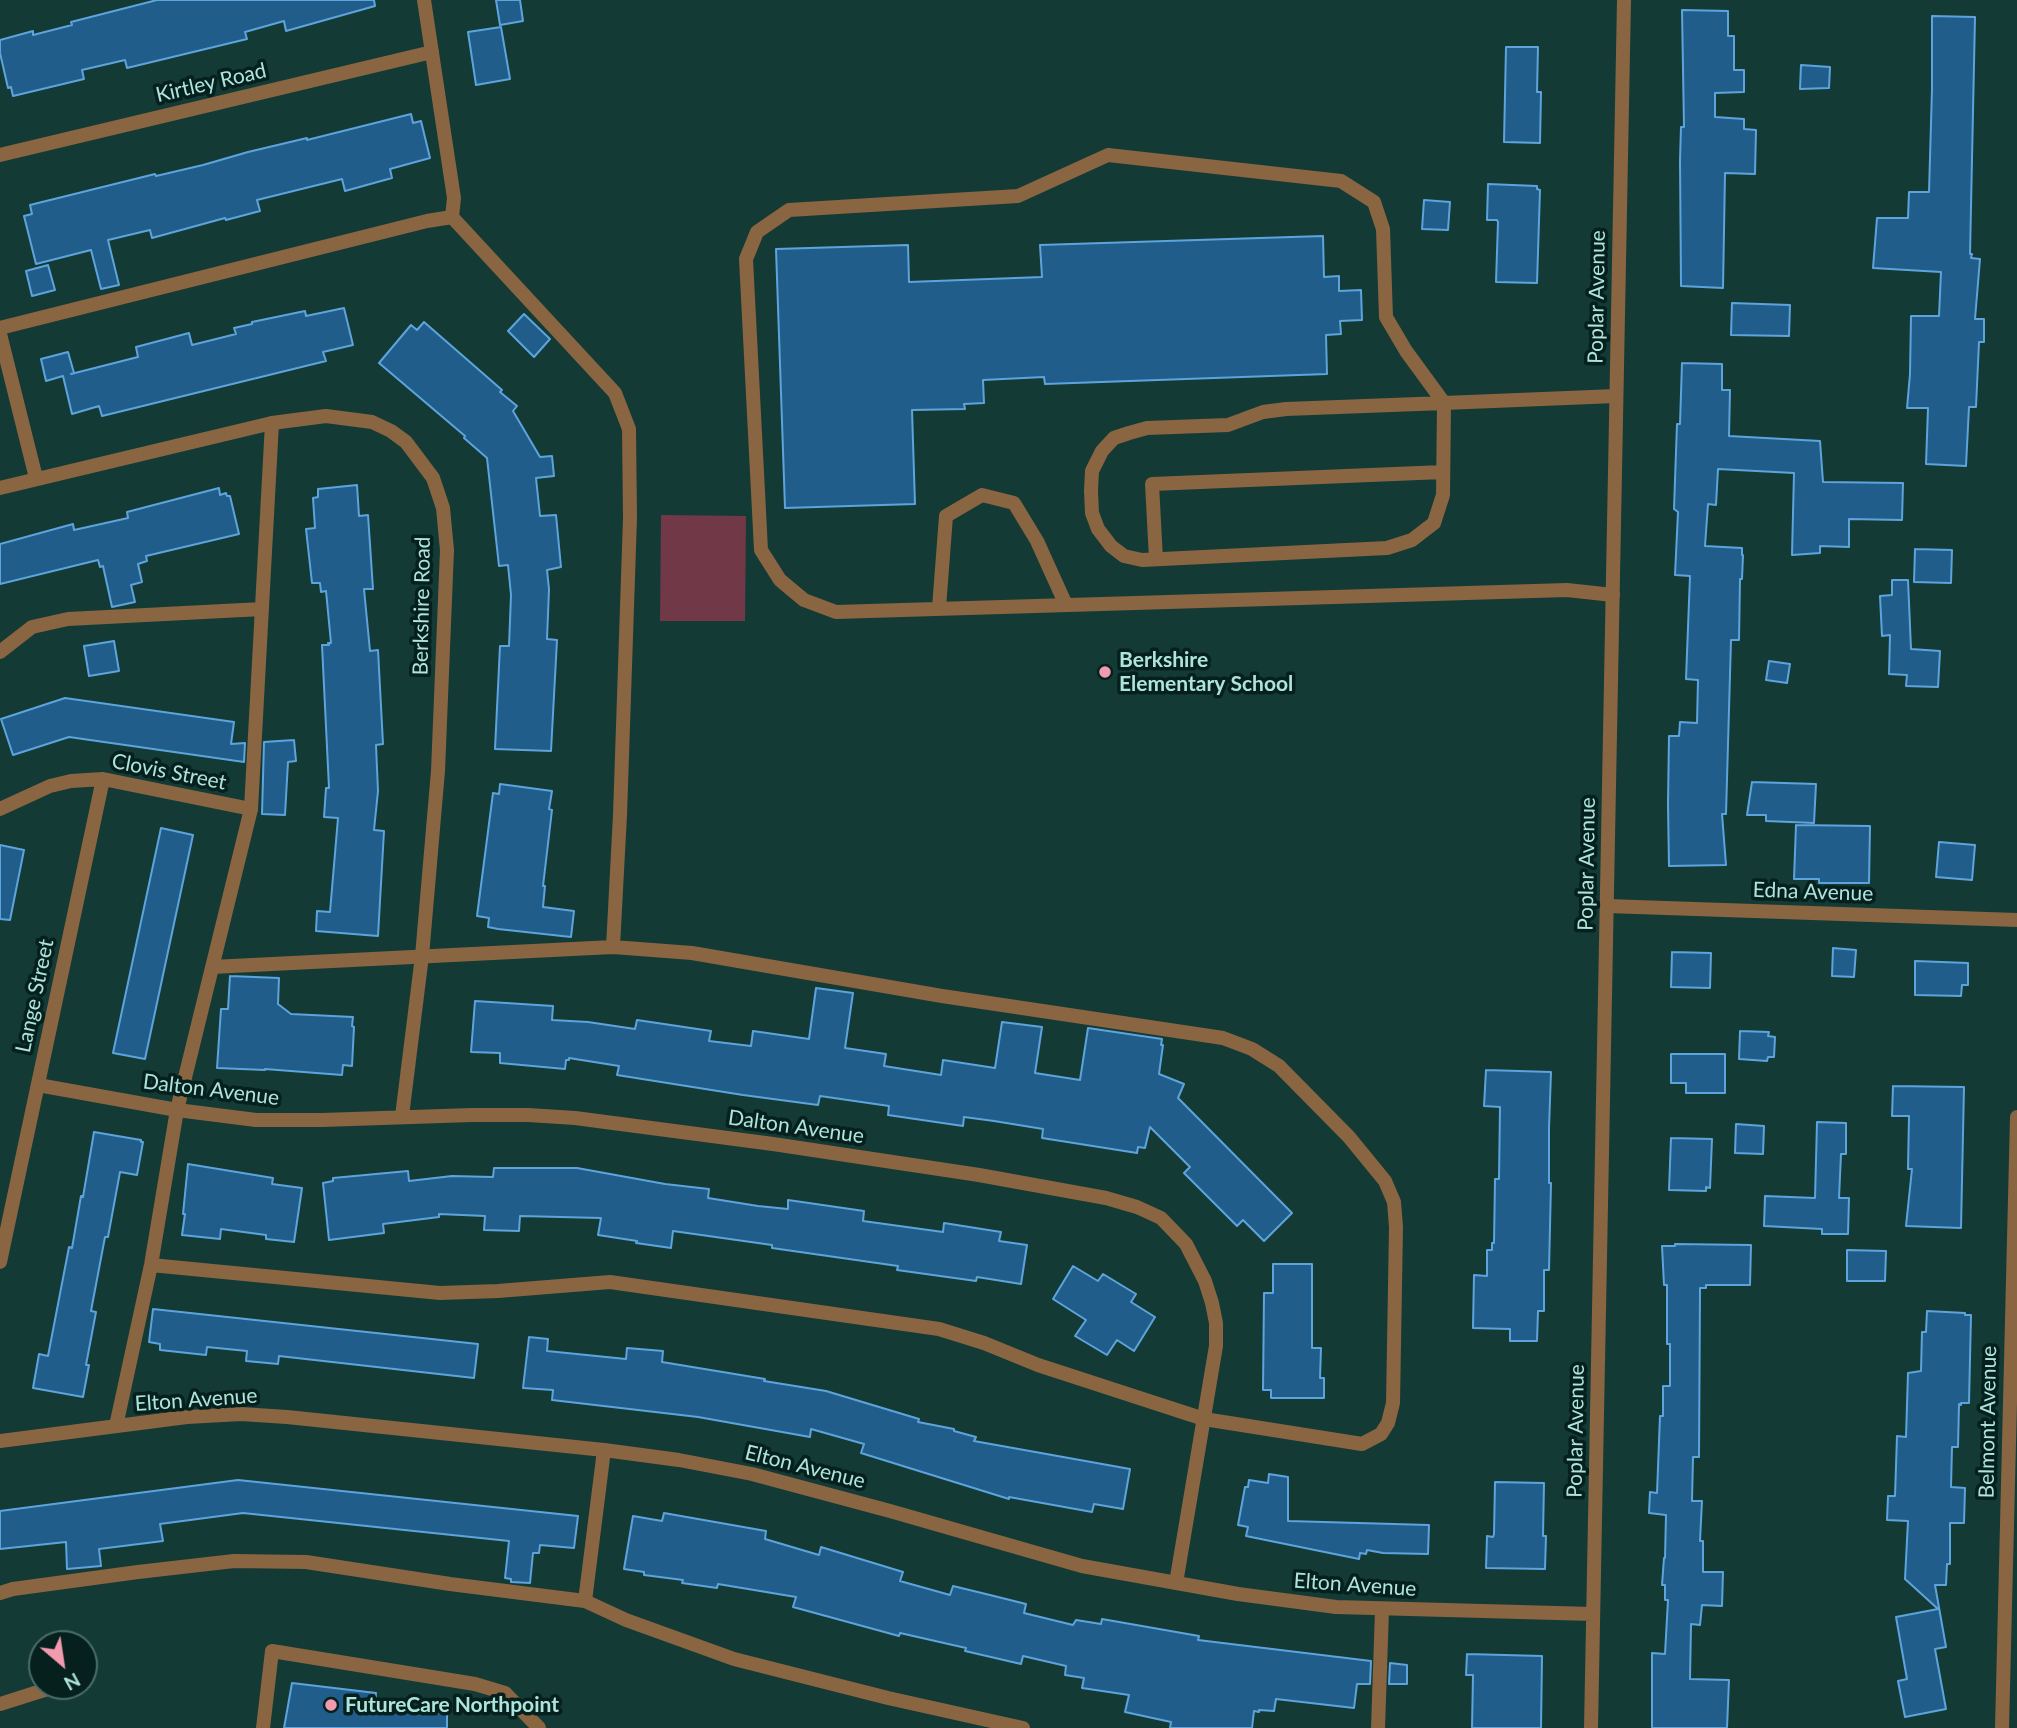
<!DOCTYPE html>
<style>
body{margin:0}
#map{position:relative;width:2017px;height:1728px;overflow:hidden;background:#143a36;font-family:Lato,sans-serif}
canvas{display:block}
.north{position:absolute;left:28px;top:1630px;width:70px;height:70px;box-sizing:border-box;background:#05201d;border:2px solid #496e69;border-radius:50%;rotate:151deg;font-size:19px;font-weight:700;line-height:28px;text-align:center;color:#afe4dc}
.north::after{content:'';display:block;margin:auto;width:24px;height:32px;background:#f29aae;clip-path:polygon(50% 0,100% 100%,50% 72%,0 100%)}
</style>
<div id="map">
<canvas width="2017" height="1728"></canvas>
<div class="north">N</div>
</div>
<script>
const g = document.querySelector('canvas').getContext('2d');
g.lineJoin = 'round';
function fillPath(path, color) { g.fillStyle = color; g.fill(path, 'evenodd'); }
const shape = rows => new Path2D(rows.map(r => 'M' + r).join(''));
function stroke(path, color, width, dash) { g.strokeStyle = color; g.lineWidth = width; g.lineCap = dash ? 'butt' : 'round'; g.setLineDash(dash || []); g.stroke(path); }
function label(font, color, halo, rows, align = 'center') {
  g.font = font + ' Lato,sans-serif'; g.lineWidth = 7; g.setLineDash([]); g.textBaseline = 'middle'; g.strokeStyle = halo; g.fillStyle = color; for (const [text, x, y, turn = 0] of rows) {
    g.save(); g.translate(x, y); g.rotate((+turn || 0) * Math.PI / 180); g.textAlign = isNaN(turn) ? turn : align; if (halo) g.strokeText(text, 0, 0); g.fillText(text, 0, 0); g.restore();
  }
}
fillPath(shape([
 [661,515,746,516,745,621,660,621]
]), '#713847');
const building = shape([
 [157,0,374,0,375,6,286,31,284,21,245,32,247,39,127,68,125,60,82,70,84,79,13,96,11,87,8,88,0,53,0,40,33,31,33,35,72,25,71,22,157,0],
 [496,0,520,0,523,21,500,25,496,0],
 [1682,10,1728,11,1728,36,1734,36,1734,70,1744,70,1744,92,1715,93,1715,117,1744,119,1744,129,1756,130,1755,174,1725,173,1723,288,1681,286,1680,160,1681,127,1684,127,1682,10],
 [1932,16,1975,17,1970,254,1972,254,1971,258,1980,259,1975,319,1984,319,1984,342,1979,342,1976,407,1969,407,1966,466,1926,464,1928,408,1907,408,1910,374,1911,316,1939,316,1941,272,1873,268,1877,218,1908,218,1909,192,1929,192,1932,89,1932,16],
 [501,27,510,79,476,85,468,32,501,27],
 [1506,47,1538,47,1537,92,1541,92,1540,143,1504,142,1506,47],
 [1801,65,1830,67,1829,88,1800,89,1801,65],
 [411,114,413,123,421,121,430,158,390,169,392,178,345,191,342,179,257,200,260,211,226,220,225,218,152,238,150,230,108,240,119,285,101,289,91,250,36,264,24,216,32,214,30,205,155,174,156,176,203,165,248,152,307,138,307,140,411,114],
 [1488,184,1537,186,1537,189,1540,190,1537,283,1496,282,1498,222,1497,220,1487,220,1488,184],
 [1424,200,1450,202,1448,230,1422,229,1424,200],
 [1323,236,1324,277,1339,276,1339,291,1361,290,1362,320,1340,321,1341,334,1326,335,1327,374,1045,384,1044,377,983,380,984,403,964,404,965,409,912,410,915,504,785,508,776,249,908,245,909,282,1042,277,1040,245,1323,236],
 [48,265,55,290,32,296,26,271,48,265],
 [1732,303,1790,305,1789,336,1731,335,1732,303],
 [344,308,353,345,323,352,326,361,102,416,99,406,72,414,63,376,46,381,41,359,68,352,74,373,71,374,138,357,136,347,189,333,192,345,236,334,234,328,252,324,252,322,305,311,306,316,344,308],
 [524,314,550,339,534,357,508,331,524,314],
 [424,322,502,390,500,392,517,406,513,411,540,457,552,456,554,476,536,478,540,516,556,515,561,567,547,570,549,589,547,639,557,640,551,751,495,749,500,646,509,646,511,595,508,565,499,566,487,458,464,438,465,436,379,363,411,325,417,330,424,322],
 [1682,363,1722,364,1722,390,1730,390,1729,436,1820,441,1823,482,1903,483,1902,520,1849,519,1849,547,1820,546,1820,553,1792,555,1794,473,1718,469,1716,505,1708,504,1705,546,1742,548,1742,555,1743,555,1742,579,1740,579,1739,640,1731,640,1726,814,1722,814,1726,865,1669,866,1668,804,1669,736,1679,736,1680,722,1697,723,1698,680,1686,679,1690,576,1675,575,1678,512,1674,509,1675,480,1677,424,1680,424,1682,363],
 [357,485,359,516,368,515,373,589,364,589,370,651,378,650,383,744,376,745,378,791,374,830,384,831,378,936,316,931,317,911,330,912,338,818,324,817,326,788,329,788,322,645,329,645,328,643,331,643,326,591,321,592,320,583,312,583,306,529,315,528,313,498,318,497,318,489,357,485],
 [219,488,220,495,226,493,227,496,230,496,239,534,146,556,147,561,138,564,142,582,131,585,135,602,112,607,103,566,100,567,98,560,0,584,0,544,73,524,74,530,128,518,127,512,219,488],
 [1915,549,1952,550,1951,583,1914,582,1915,549],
 [1892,580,1908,580,1911,649,1940,651,1938,687,1906,686,1907,675,1889,674,1890,635,1882,636,1880,596,1892,595,1892,580],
 [114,641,119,671,89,676,84,646,114,641],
 [1769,661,1790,664,1787,683,1766,680,1769,661],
 [65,698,234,722,231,744,245,743,244,762,69,737,13,755,1,719,65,698],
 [294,740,296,761,288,762,285,815,262,814,264,742,294,740],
 [1752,782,1816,784,1814,823,1766,821,1766,815,1747,815,1752,782],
 [500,784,552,791,549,809,552,810,543,886,545,886,543,907,574,911,571,937,498,929,488,927,489,918,477,916,493,793,499,794,500,784],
 [1796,825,1870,826,1869,883,1819,883,1819,879,1794,879,1796,825],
 [161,828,193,835,145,1059,113,1053,161,828],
 [1939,842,1975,845,1972,880,1936,877,1939,842],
 [0,845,24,850,10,920,0,919,0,845],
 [1833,948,1856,950,1854,977,1832,976,1833,948],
 [1672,952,1711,953,1710,988,1671,987,1672,952],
 [1915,961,1968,963,1968,985,1962,985,1961,996,1915,995,1915,961],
 [230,976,279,978,278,1004,291,1014,353,1017,352,1026,354,1027,352,1066,343,1065,342,1075,265,1069,265,1070,217,1068,221,1009,228,1009,230,976],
 [816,988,853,993,845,1048,886,1054,884,1066,941,1075,943,1060,995,1068,1002,1022,1042,1027,1035,1073,1080,1080,1088,1028,1162,1039,1161,1045,1163,1045,1159,1074,1184,1084,1178,1098,1292,1213,1264,1241,1243,1220,1237,1226,1184,1173,1190,1167,1150,1127,1145,1148,1138,1147,1137,1153,1042,1138,1043,1129,994,1121,964,1117,963,1126,888,1115,889,1106,820,1096,818,1105,743,1095,617,1075,619,1066,569,1058,569,1060,566,1060,565,1069,500,1063,500,1053,471,1052,475,1001,553,1006,552,1020,588,1022,635,1029,637,1020,711,1031,709,1041,751,1046,753,1031,809,1039,816,988],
 [1740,1031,1769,1032,1768,1036,1775,1037,1774,1057,1768,1057,1767,1061,1739,1059,1740,1031],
 [1671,1054,1725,1054,1725,1093,1686,1093,1686,1083,1671,1083,1671,1054],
 [1486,1070,1551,1072,1549,1128,1549,1183,1551,1183,1549,1270,1544,1270,1544,1311,1538,1311,1537,1341,1510,1341,1510,1329,1473,1328,1474,1275,1487,1276,1487,1250,1492,1250,1492,1243,1494,1243,1495,1179,1499,1179,1500,1107,1484,1106,1486,1070],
 [1893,1086,1964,1087,1961,1228,1906,1226,1912,1169,1908,1169,1909,1116,1892,1116,1893,1086],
 [1817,1122,1846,1123,1846,1154,1841,1154,1839,1198,1849,1198,1848,1234,1822,1234,1822,1229,1764,1226,1765,1196,1815,1198,1817,1122],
 [1736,1124,1764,1126,1763,1154,1735,1153,1736,1124],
 [94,1132,141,1140,141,1142,143,1142,137,1175,120,1172,108,1237,105,1237,91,1311,96,1312,86,1365,89,1365,83,1397,33,1388,39,1354,48,1356,69,1247,72,1248,81,1196,83,1197,94,1132],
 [1671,1138,1712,1139,1710,1188,1706,1187,1706,1191,1669,1190,1671,1138],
 [188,1164,273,1178,272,1184,302,1188,294,1242,266,1239,266,1235,221,1229,220,1239,182,1235,185,1214,183,1214,188,1164],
 [494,1168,577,1168,665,1184,709,1189,708,1198,758,1206,788,1209,788,1200,864,1211,863,1221,943,1232,944,1223,1001,1232,999,1241,1027,1245,1021,1284,977,1277,976,1281,897,1270,898,1266,772,1248,772,1245,673,1231,671,1248,636,1243,637,1241,598,1235,601,1218,520,1216,519,1231,484,1230,485,1216,439,1214,439,1217,383,1224,384,1233,329,1240,323,1183,333,1181,333,1178,408,1171,409,1181,452,1176,493,1177,494,1168],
 [1675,1244,1751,1245,1750,1285,1706,1285,1706,1288,1700,1288,1699,1457,1693,1457,1692,1501,1702,1501,1700,1541,1703,1541,1703,1572,1723,1572,1722,1606,1702,1605,1700,1625,1691,1624,1690,1679,1729,1680,1727,1728,1652,1728,1652,1653,1665,1654,1668,1600,1665,1600,1665,1585,1662,1585,1664,1558,1665,1558,1666,1515,1649,1513,1650,1492,1657,1493,1660,1416,1663,1416,1663,1386,1670,1386,1670,1344,1667,1344,1667,1285,1664,1285,1662,1246,1675,1246,1675,1244],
 [1847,1250,1886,1251,1885,1281,1847,1281,1847,1250],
 [1273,1264,1312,1264,1312,1348,1321,1348,1320,1378,1324,1378,1324,1398,1271,1398,1271,1390,1263,1390,1264,1293,1273,1293,1273,1264],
 [1073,1266,1098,1281,1103,1274,1136,1294,1131,1302,1155,1317,1134,1351,1117,1340,1107,1355,1075,1336,1086,1320,1053,1299,1073,1266],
 [153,1309,478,1344,474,1378,279,1356,278,1364,246,1361,247,1351,207,1347,206,1355,160,1350,160,1344,149,1342,153,1309],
 [1927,1311,1965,1313,1965,1315,1971,1315,1969,1403,1961,1403,1961,1405,1959,1404,1958,1447,1952,1447,1951,1487,1965,1488,1964,1523,1950,1523,1950,1564,1947,1564,1946,1585,1935,1585,1946,1647,1935,1649,1946,1709,1905,1717,1898,1681,1907,1679,1896,1617,1938,1609,1905,1579,1908,1521,1887,1520,1888,1496,1895,1496,1897,1436,1906,1437,1908,1373,1921,1371,1922,1332,1926,1332,1927,1311],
 [529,1337,548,1339,547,1351,626,1359,627,1348,663,1351,662,1362,765,1379,764,1381,826,1391,919,1419,918,1422,954,1429,954,1431,976,1437,974,1441,1130,1469,1123,1509,1094,1504,1092,1512,1009,1497,1009,1499,861,1453,864,1444,811,1429,810,1437,698,1417,552,1400,553,1390,523,1388,529,1337],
 [1269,1474,1288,1477,1288,1521,1429,1525,1428,1554,1383,1553,1367,1550,1366,1554,1360,1553,1359,1559,1246,1536,1248,1527,1238,1525,1245,1487,1248,1487,1249,1480,1268,1483,1269,1474],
 [238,1480,578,1516,574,1548,540,1545,539,1553,533,1553,530,1583,511,1582,511,1579,505,1578,509,1541,243,1513,160,1524,163,1541,99,1549,101,1566,67,1569,66,1542,0,1549,0,1511,238,1480],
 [1495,1482,1544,1483,1543,1536,1546,1536,1545,1569,1486,1568,1487,1536,1493,1537,1494,1534,1495,1482],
 [664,1513,766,1531,765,1539,819,1555,821,1547,903,1572,900,1581,950,1595,953,1586,990,1595,1026,1604,1024,1613,1073,1625,1076,1620,1101,1624,1102,1619,1199,1636,1198,1640,1371,1661,1370,1684,1357,1684,1354,1708,1276,1699,1274,1711,1259,1710,1259,1712,1254,1711,1252,1728,1170,1728,1171,1722,1125,1712,1129,1695,1082,1688,1084,1678,1065,1675,1066,1666,1023,1656,1021,1664,965,1651,966,1648,900,1633,899,1636,793,1607,796,1597,718,1584,717,1588,682,1583,683,1580,644,1575,644,1572,624,1569,633,1516,662,1521,664,1513],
 [1467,1654,1542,1656,1541,1728,1472,1728,1473,1675,1466,1675,1467,1654],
 [1390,1663,1407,1665,1407,1684,1389,1684,1390,1663],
 [292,1683,376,1693,375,1706,447,1714,447,1728,284,1728,292,1683]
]);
fillPath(building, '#205d8a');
stroke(building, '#5ea4dc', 2);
stroke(shape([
 [424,0,454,198,452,217,615,393,629,429,630,518,620,815,613,947],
 [0,328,427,221,452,217],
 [1156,559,1152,484,1443,472],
 [1613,595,1567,590,836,612,804,600,780,580,761,550,746,259,757,232,789,210,1018,196,1108,155,1341,181,1374,202,1383,229,1386,317,1406,351,1444,403,1443,495,1434,523,1412,540,1387,548,1142,560,1124,556,1111,546,1098,529,1092,513,1091,491,1092,471,1102,451,1114,438,1129,433,1147,428,1228,425,1263,412,1286,409,1444,403,1616,396],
 [939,608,946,516,982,495,1014,503,1037,541,1066,605],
 [0,652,32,627,68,619,262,609],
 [151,1265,440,1293,498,1291,610,1282,939,1329,984,1343,1038,1365,1204,1419,1362,1444,1381,1434,1388,1423,1393,1403,1396,1227,1394,1202,1385,1181,1349,1137,1279,1066,1252,1049,1223,1038,942,996,692,953,613,947,212,967],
 [116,1426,151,1265,177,1110,251,809,272,423],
 [0,1593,13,1589,138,1572,234,1561,306,1562,450,1584,585,1601,626,1620,734,1659,888,1698,1023,1728],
 [585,1601,604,1450],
 [0,1704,57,1686],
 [263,1728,272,1651,475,1684,505,1693,539,1728],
 [1378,1728,1382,1610]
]), '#8a6541', 14);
stroke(shape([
 [0,155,432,52],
 [0,334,36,478],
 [0,488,272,423,326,416,372,422,391,431,406,442,433,478,443,508,447,550,438,771,422,956,402,1116],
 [0,809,50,786,71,781,103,779,251,809],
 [1607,906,2017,920],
 [38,1085,177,1110,256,1120,322,1120,472,1115,528,1115,575,1118,773,1144,979,1175,1106,1198,1137,1207,1161,1218,1186,1244,1205,1281,1212,1303,1216,1323,1216,1346,1176,1583],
 [0,1262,103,779],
 [0,1441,187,1417,241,1414,287,1417,604,1450,679,1460,752,1474,890,1511,1082,1566,1238,1594,1336,1607,1593,1614],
 [1591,1728,1624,0],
 [2002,1728,2017,1117]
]), '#8a6541', 14);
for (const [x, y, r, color] of [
 [1105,672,7,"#f29aae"],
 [331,1705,7,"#f29aae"]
]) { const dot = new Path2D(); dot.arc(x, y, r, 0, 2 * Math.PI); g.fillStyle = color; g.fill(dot); stroke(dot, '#05201d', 2.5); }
label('21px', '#afe4dc', '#05201d', [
 ["Kirtley Road",211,83,-13],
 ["Poplar Avenue",1597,297,-89],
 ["Berkshire Road",422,606,-89],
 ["Clovis Street",169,772,11],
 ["Poplar Avenue",1587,864,-89],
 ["Edna Avenue",1813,892,2],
 ["Lange Street",35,996,-78],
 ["Dalton Avenue",211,1090,7],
 ["Dalton Avenue",796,1127,8],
 ["Elton Avenue",196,1400,-4],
 ["Belmont Avenue",1988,1422,-89],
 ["Poplar Avenue",1576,1431,-89],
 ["Elton Avenue",805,1467,14],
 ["Elton Avenue",1355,1585,4]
]);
label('bold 21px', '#afe4dc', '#05201d', [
 ["Berkshire",1119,660],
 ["Elementary School",1119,684],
 ["FutureCare Northpoint",345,1705]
], 'left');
</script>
